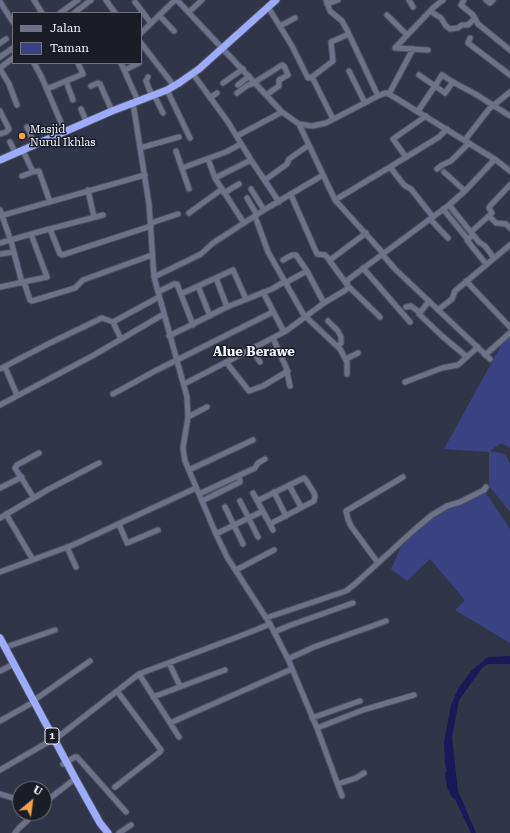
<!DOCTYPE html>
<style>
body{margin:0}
#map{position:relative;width:510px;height:833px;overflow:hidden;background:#313548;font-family:"Roboto Serif",serif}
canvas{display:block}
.legend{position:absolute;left:12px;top:12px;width:130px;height:52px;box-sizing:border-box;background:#1b1d26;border:1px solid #71737c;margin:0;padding:5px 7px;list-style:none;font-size:12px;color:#f1f4fe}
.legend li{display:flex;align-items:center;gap:8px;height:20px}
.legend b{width:20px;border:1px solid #71737c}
.north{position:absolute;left:12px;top:781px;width:40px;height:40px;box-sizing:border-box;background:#1b1d26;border:1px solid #71737c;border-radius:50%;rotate:29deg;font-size:11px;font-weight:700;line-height:16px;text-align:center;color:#f1f4fe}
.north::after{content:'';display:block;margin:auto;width:14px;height:18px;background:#f6a246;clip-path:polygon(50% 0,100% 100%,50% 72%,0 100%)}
</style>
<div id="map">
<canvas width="510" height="833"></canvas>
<ul class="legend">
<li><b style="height:5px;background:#6d7288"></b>Jalan</li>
<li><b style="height:11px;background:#3a4282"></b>Taman</li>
</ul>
<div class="north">U</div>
</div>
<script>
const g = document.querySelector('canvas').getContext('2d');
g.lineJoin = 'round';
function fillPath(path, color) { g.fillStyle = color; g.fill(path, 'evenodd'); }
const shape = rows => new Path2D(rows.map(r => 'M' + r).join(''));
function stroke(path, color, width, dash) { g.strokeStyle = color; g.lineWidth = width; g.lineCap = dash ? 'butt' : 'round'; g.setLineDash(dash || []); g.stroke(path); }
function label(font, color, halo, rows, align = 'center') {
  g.font = font + ' "Roboto Serif",serif'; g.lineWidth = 3; g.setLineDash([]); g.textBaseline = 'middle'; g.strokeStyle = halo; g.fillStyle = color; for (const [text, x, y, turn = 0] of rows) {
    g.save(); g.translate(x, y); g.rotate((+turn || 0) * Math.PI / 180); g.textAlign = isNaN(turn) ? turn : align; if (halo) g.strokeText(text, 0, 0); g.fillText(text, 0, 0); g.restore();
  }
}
fillPath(shape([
 [510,329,510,448,501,443,490,451,505,454,510,463,510,512,489,486,489,452,444,449],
 [484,490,510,529,510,643,455,610,465,600,430,559,407,581,391,569,405,538,441,509]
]), '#3a4282');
fillPath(shape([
 [510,656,510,664,488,664,482,668,459,700,452,737,458,791,476,833,471,833,454,797,445,764,444,742,451,705,458,689,472,670,488,657]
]), '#191958');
stroke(shape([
 [448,774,450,787,455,796]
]), '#191958', 6);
const minor = shape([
 [34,0,42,13],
 [106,0,115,13],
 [177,0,282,112,299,124,312,126,326,123,378,96,385,93,389,94,496,160,510,171],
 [326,0,330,11,342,21,347,30,378,96],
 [409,0,413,7],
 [464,0,461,5,473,15,478,24,510,50],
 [486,0,490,3,493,0],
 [0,2,13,22],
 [135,2,151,23],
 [327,4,338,0],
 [268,7,292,46,308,78,312,77,333,119],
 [430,11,441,18,446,26,450,29,458,28,462,25,468,25,475,18],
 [189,12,202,0],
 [60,13,78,0],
 [74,13,91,0],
 [159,15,174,31],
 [387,15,407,35],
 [280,26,295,18],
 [141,33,175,0],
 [470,38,468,43,510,75],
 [0,43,6,39],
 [141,43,174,86],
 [428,50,395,48,434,7,443,0],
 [0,57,13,48],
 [34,63,42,78,65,132],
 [121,63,138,101],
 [0,68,13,58],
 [0,69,9,84,17,105],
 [125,70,139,63],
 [349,71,365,103],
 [193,74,228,122,251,160,279,202],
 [148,77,146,81,152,96],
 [312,77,333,61,331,42,349,34],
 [453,82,477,95,510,116],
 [223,83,243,69],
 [238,85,249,76],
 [91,86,98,83,100,84,112,111],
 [47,89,66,81],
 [167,90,190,138],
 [237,93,248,85,252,84,282,65,284,66,288,75,279,80,279,86,266,95],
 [389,94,413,49],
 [154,95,163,113],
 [210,98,217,93],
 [73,100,66,81,83,74,78,63],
 [133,103,149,204,154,277,187,397,188,417,183,448,185,461,216,534,227,557,270,624,288,659,317,728,342,796],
 [81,109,87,123],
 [0,111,9,129,6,132,0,134],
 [418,111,435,86,442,75,453,82,445,93,435,86,419,75],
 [299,124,335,200,383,253],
 [27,127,35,145],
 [237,136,282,112],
 [465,140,489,109,510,92],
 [10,142,16,154],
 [140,148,179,137],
 [23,151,33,172,39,171,50,202],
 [176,151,189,189],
 [406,157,393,139,426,116],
 [208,159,215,178,222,189],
 [182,168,226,152,241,144],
 [437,169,442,165,451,161,469,143],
 [444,172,465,191],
 [22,176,33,172],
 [215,178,251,160],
 [265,180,287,164,289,159,309,145],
 [251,189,264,210],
 [88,190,94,217],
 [224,193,239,184],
 [291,195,317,254,325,255,327,257,348,286,380,317],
 [247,198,257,215],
 [335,200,390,167],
 [449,205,479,242,485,246,494,258],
 [443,209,465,236,468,239,473,235],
 [0,210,11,241,22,283],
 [189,213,222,189,244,223],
 [0,216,145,175],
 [255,216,268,252,305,317],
 [489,216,496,223,506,224,510,228],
 [433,217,411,189,404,185,390,167,439,137,447,129],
 [430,219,448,238],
 [151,223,178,214],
 [50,229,60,254,62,255,151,226],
 [471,232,492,213,489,208,490,206,510,185],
 [467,238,467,240,486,264],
 [0,243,42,231,103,215],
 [0,254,14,252],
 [382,254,396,270,490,359],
 [283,260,292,255,296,255,307,271,324,303],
 [330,260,366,233],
 [363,268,410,322],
 [154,277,201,254,213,243,264,210,323,175],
 [216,278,227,307],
 [466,281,510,327],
 [24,282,30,300,32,301,75,288,83,280,152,255],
 [285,283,307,271],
 [198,286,210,316],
 [0,287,47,277,31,234],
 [158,292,174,284,177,284,193,325],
 [263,292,284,332],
 [181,294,233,270,246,299],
 [429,301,419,314,442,336,467,357],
 [406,307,411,306,419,312],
 [438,310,452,299,455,291,510,245],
 [306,317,340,349,347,362,347,374],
 [328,321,338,331,341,337,341,343,338,347],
 [113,322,121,339],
 [169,336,227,307,272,289,284,282],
 [273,338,286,367,290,386],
 [252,349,260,362],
 [485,355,510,333],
 [346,359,358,353],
 [226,362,249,391,263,386,288,371],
 [5,367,17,395],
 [0,369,50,343,102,318,113,322,159,297],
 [405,382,442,368,458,365,478,347],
 [184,384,286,331,324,303,344,291,348,288,347,281,349,279,449,205,465,191,495,159],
 [113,394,155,371,273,312],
 [0,405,94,355,164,314],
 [188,417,207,407],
 [189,470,253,440],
 [289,485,301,507],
 [0,488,22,477],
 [274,492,286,516],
 [253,493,273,530],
 [199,494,255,468,258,463,265,459],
 [34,498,15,468,17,465,39,453],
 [202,501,240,482,240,480,238,476],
 [240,501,258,537],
 [257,501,304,478,306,480,314,493,315,496,314,501,270,524],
 [225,507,243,544],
 [6,514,33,560],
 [0,518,49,489,99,463],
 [119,524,127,543,158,530],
 [216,534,263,511],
 [67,547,76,567],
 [378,563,351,526,348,519,346,511,403,477],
 [236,570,274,550],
 [0,572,73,545,196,488],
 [266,618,346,591,355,584,414,530,432,515,447,506,460,502,484,490,486,487],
 [274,632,291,625,353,603],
 [6,647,55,630],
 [288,659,314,647,386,621],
 [169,663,180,686],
 [0,671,10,666],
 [139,674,179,737],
 [153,697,225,670],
 [33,701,90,661],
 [312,718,360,701],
 [0,721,30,704],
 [170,723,292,669],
 [317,728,363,710,414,695],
 [54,740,139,674,248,633,270,624],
 [63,764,75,757,77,757,126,812],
 [0,770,50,741],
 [338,784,356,778,364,773],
 [115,787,160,752,161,750,117,691],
 [0,794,20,800],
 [44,803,72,781],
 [15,833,19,828,27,821,34,813],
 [119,833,131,825]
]);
const highway = shape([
 [0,160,112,111,167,90,179,83,199,69,276,0],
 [0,638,76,780,100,823,108,833]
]);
stroke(minor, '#4d5160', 7);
stroke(highway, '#4d5160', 9);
stroke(minor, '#6d7288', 5);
stroke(highway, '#9dabfb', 7);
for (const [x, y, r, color] of [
 [22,136,4,"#f6a246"]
]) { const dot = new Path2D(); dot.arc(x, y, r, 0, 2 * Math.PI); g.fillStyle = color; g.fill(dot); stroke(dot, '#1b1d26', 1.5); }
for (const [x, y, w] of [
 [52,736,14]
]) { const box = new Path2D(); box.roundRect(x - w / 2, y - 8, w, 16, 3); g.fillStyle = '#1b1d26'; g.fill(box); stroke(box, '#f1f4fe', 1); }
label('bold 10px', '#f1f4fe', null, [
 ["1",52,736]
]);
label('11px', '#f1f4fe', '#1b1d26', [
 ["Masjid",30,130],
 ["Nurul Ikhlas",30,143]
], 'left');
label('bold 13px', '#f1f4fe', '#1b1d26', [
 ["Alue Berawe",254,352]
]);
</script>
